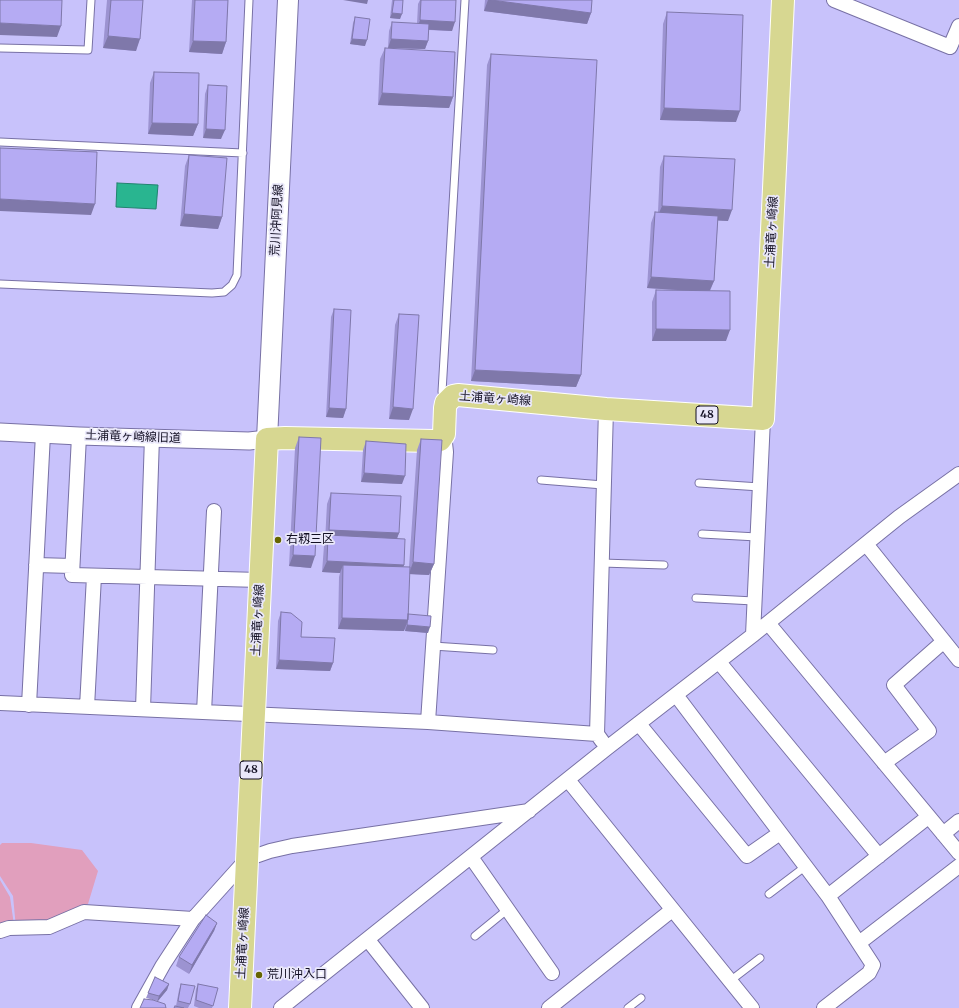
<!DOCTYPE html>
<meta charset="utf-8">
<style>
body{margin:0}
canvas{display:block;background:#c8c2fb}
</style>
<canvas width="959" height="1008"></canvas>
<script>
const g = document.querySelector('canvas').getContext('2d');
g.lineJoin = 'round';
function fillPath(path, color) { g.fillStyle = color; g.fill(path, 'evenodd'); }
const shape = rows => new Path2D(rows.map(r => 'M' + r).join(''));
function stroke(path, color, width, dash) { g.strokeStyle = color; g.lineWidth = width; g.lineCap = dash ? 'butt' : 'round'; g.setLineDash(dash || []); g.stroke(path); }
function label(font, color, halo, rows, align = 'center') {
  g.font = font + ' Merriweather,"Noto Sans JP",serif'; g.lineWidth = 3.5; g.setLineDash([]); g.textBaseline = 'middle'; g.strokeStyle = halo; g.fillStyle = color; for (const [text, x, y, turn = 0] of rows) {
    g.save(); g.translate(x, y); g.rotate((+turn || 0) * Math.PI / 180); g.textAlign = isNaN(turn) ? turn : align; if (halo) g.strokeText(text, 0, 0); g.fillText(text, 0, 0); g.restore();
  }
}
fillPath(shape([
 [2,843,31,843,82,850,98,871,88,904,49,927,16,928,13,896,0,876,0,845],
 [0,880,10,897,14,925,0,929]
]), '#e19fbd');
const water = shape([
 [117,183,158,185,156,209,116,207,117,183]
]);
fillPath(water, '#29b590');
stroke(water, '#22836f', 1);
const service = shape([
 [0,48,88,50,91,0],
 [0,142,243,153],
 [0,284,212,293,224,292,232,285,237,275,249,0],
 [447,398,442,392,465,0],
 [541,480,603,485],
 [699,483,760,487],
 [702,534,757,537],
 [602,563,664,565],
 [696,598,754,601],
 [433,646,493,650],
 [769,894,806,866],
 [475,936,508,909],
 [730,981,760,958],
 [628,1008,641,998]
]);
const minor = shape([
 [834,0,950,47,959,26],
 [79,436,72,575,260,580],
 [866,544,959,660],
 [36,565,72,566],
 [768,623,959,853],
 [753,635,763,419],
 [719,662,879,856],
 [676,695,828,896,873,965,869,973,824,1008],
 [0,703,428,722,597,734],
 [29,705,43,434],
 [87,707,94,576],
 [143,709,152,437],
 [204,712,214,511],
 [428,722,446,452,444,434],
 [639,724,747,856,780,833],
 [602,741,597,734,606,409],
 [884,763,929,731,894,685,944,641],
 [568,780,752,1008],
 [943,834,959,821],
 [471,857,552,973],
 [828,896,928,817],
 [0,931,9,928,49,927,84,912,193,919],
 [368,940,422,1008],
 [859,943,959,866],
 [139,1008,163,965,193,919,247,859,270,851,292,846,529,811],
 [281,1008,607,748,753,635,899,517,959,474],
 [549,1008,672,910]
]);
const tertiary = shape([
 [0,432,79,436,249,441,267,439]
]);
const secondary = shape([
 [267,439,288,0]
]);
const primary = shape([
 [240,1008,267,439,285,438,433,441,440,440,444,434,445,408,446,403,453,396,458,395,606,409,763,419,783,0]
]);
stroke(service, '#7871a5', 9);
stroke(minor, '#7871a5', 16);
stroke(tertiary, '#7871a5', 19);
stroke(secondary, '#7871a5', 22);
stroke(primary, '#fff', 24);
stroke(service, '#fff', 7);
stroke(minor, '#fff', 14);
stroke(tertiary, '#fff', 17);
stroke(secondary, '#fff', 20);
stroke(primary, '#d7d791', 22);
fillPath(shape([
 [107,0,143,0,136,51,103,48],
 [192,0,228,0,226,42,222,54,189,52],
 [392,0,403,0,400,19,390,18],
 [420,0,456,0,452,31,429,30,428,41,425,49,388,48,389,31,392,22,417,24,418,4],
 [485,0,592,0,591,13,587,24,484,11],
 [667,12,736,122,660,120,663,24],
 [355,17,365,46,350,44,353,23],
 [385,48,453,97,449,108,378,105,380,59],
 [491,54,581,375,576,387,471,381,487,65],
 [154,72,198,124,193,136,148,134,150,83],
 [208,85,221,139,203,138,205,94],
 [189,155,222,217,218,229,180,226,185,166],
 [664,156,728,221,718,220,714,281,710,291,726,341,652,341,652,302,656,290,690,291,647,288,651,223,655,212,658,212,660,167],
 [334,309,346,409,343,418,326,417,331,317],
 [399,314,409,420,389,419,395,325],
 [299,437,311,568,289,566,295,448],
 [421,439,434,564,429,575,409,574,408,614,428,633,405,631,405,627,404,631,338,629,339,577,340,573,322,572,324,546,326,541,325,541,327,504,331,493,399,533,397,538,404,565,403,567,409,567,417,450],
 [366,441,402,484,361,482,363,450],
 [281,612,301,637,333,663,330,671,276,669,278,621],
 [217,923,214,931,189,974,176,966,179,957],
 [155,977,169,984,167,990,158,1001,146,998],
 [181,984,190,1004,188,1008,174,1008,175,1006,176,1006,179,990],
 [198,984,218,988,212,1008,199,1008,194,1006,196,989]
]), '#9c93d1');
fillPath(shape([
 [343,0,368,0,367,4],
 [488,0,491,0,591,13,587,24,484,11],
 [392,13,402,14,400,19,390,18],
 [420,20,455,22,452,31,417,29],
 [0,23,61,26,57,37,0,35],
 [108,36,140,39,136,51,103,48],
 [352,39,367,40,365,46,350,44],
 [391,39,428,41,425,49,388,48],
 [193,41,226,42,222,54,189,52],
 [382,93,453,97,449,108,378,105],
 [664,108,740,111,736,122,660,120],
 [152,123,198,124,193,136,148,134],
 [206,129,225,130,221,139,203,138],
 [0,199,95,204,91,215,0,211],
 [662,206,732,210,728,221,657,218],
 [184,214,222,217,218,229,180,226],
 [651,277,714,281,709,292,647,288],
 [656,329,730,330,726,341,652,341],
 [475,370,581,375,576,387,471,381],
 [393,407,413,409,409,420,389,419],
 [329,408,346,409,343,418,326,417],
 [364,473,405,476,402,484,361,482],
 [329,530,399,533,395,544,328,535,326,541,325,541],
 [293,555,315,556,311,568,289,566],
 [327,561,404,565,399,576,343,565,340,573,322,572],
 [413,562,434,564,429,575,409,574],
 [342,618,408,620,404,631,338,629],
 [407,625,430,627,428,633,405,631],
 [279,660,333,663,330,671,276,669],
 [217,923,214,931,189,974,192,965],
 [169,984,167,990,157,1002,159,996]
]), '#7f78aa');
const building = shape([
 [0,0,62,0,61,26,0,23,0,0],
 [111,0,143,0,140,39,108,36,111,0],
 [195,0,228,0,226,42,193,41,195,0],
 [394,0,403,0,402,14,392,13,394,0],
 [421,0,456,0,455,22,420,20,421,0],
 [491,0,592,0,591,13,491,0],
 [667,12,743,15,740,111,664,108,667,12],
 [355,17,370,19,367,40,352,39,355,17],
 [392,22,429,24,428,41,391,39,392,22],
 [385,48,455,52,453,97,382,93,385,48],
 [491,54,597,60,581,375,475,370,491,54],
 [154,72,199,73,198,124,152,123,154,72],
 [208,85,227,86,225,130,206,129,208,85],
 [0,148,97,152,95,204,0,199,0,148],
 [189,155,227,158,222,217,184,214,189,155],
 [664,156,735,159,732,210,662,206,664,156],
 [655,212,718,216,714,281,651,277,655,212],
 [656,290,730,291,730,330,656,329,656,290],
 [334,309,351,310,346,409,329,408,334,309],
 [399,314,419,315,413,409,393,407,399,314],
 [299,437,321,438,315,556,293,555,299,437],
 [421,439,442,440,434,564,413,562,421,439],
 [366,441,406,444,405,476,364,473,366,441],
 [331,493,401,496,399,533,329,530,331,493],
 [328,535,405,539,404,565,327,561,328,535],
 [343,565,410,567,408,620,342,618,343,565],
 [281,612,291,613,302,622,301,637,335,638,333,663,279,660,281,612],
 [408,614,431,616,430,627,407,625,408,614],
 [206,915,217,923,192,965,179,957,206,915],
 [155,977,169,984,159,996,148,993,155,977],
 [181,984,195,986,190,1004,178,1001,181,984],
 [198,984,218,988,213,1006,196,1000,198,984],
 [144,999,153,1000,165,1004,166,1008,140,1008,144,999],
 [175,1006,184,1008,174,1008,175,1006]
]);
fillPath(building, '#b5abf3');
stroke(building, '#7f78aa', 1);
for (const [x, y, r, color] of [
 [278,540,4,"#656500"],
 [259,975,4,"#656500"]
]) { const dot = new Path2D(); dot.arc(x, y, r, 0, 2 * Math.PI); g.fillStyle = color; g.fill(dot); stroke(dot, '#eae8fa', 1.5); }
for (const [x, y, w] of [
 [707,415,22],
 [251,770,22]
]) { const box = new Path2D(); box.roundRect(x - w / 2, y - 9, w, 18, 3); g.fillStyle = '#eae8fa'; g.fill(box); stroke(box, '#120f23', 1); }
label('bold 11px', '#120f23', null, [
 ["48",707,415],
 ["48",251,770]
]);
label('12px', '#120f23', '#eae8fa', [
 ["荒川沖阿見線",277,220,-87],
 ["土浦竜ヶ崎線",772,232,-87],
 ["土浦竜ヶ崎線",495,399,4],
 ["土浦竜ヶ崎線旧道",133,437,2],
 ["土浦竜ヶ崎線",258,620,-87],
 ["土浦竜ヶ崎線",243,943,-87]
]);
label('12px', '#120f23', '#eae8fa', [
 ["右籾三区",286,540],
 ["荒川沖入口",267,975]
], 'left');
</script>
